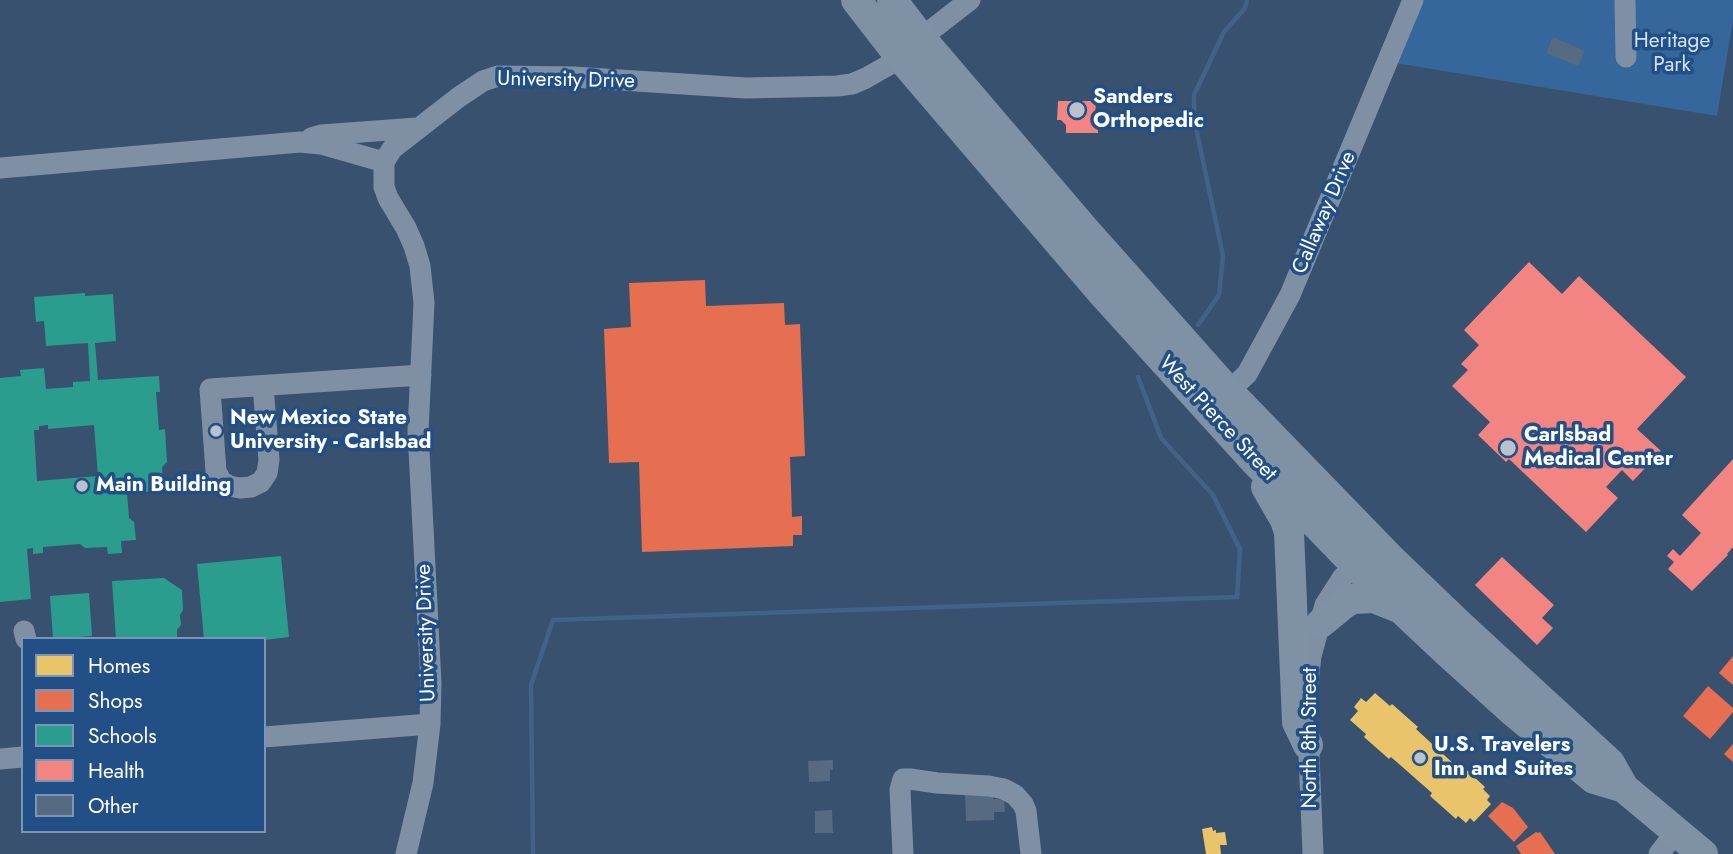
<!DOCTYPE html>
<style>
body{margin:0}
#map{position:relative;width:1733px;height:854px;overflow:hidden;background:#38516f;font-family:Jost,sans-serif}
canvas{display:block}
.legend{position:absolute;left:21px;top:637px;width:245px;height:196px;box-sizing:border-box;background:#214f86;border:2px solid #7a95b6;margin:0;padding:9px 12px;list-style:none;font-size:21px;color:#fff}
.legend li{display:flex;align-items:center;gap:14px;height:35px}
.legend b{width:35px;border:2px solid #7a95b6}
</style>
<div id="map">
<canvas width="1733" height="854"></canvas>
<ul class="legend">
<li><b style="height:19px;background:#e9c46a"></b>Homes</li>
<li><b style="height:19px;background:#e76f51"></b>Shops</li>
<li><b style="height:19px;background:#2a9d8f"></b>Schools</li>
<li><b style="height:19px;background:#f28482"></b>Health</li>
<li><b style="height:19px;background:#566a81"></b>Other</li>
</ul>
</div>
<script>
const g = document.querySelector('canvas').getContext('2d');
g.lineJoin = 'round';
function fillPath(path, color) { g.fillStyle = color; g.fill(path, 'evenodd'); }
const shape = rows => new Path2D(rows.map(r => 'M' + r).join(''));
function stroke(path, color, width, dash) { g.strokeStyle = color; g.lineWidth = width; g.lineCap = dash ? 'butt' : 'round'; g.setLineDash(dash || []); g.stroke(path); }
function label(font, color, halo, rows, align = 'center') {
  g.font = font + ' Jost,sans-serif'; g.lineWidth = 7; g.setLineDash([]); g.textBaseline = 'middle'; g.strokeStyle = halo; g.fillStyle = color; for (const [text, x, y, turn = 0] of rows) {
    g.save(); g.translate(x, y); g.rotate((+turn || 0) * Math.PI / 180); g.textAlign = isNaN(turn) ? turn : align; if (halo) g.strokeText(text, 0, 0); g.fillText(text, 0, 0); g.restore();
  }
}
fillPath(shape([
 [1413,0,1733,0,1733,20,1717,116,1389,62]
]), '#35669c');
fillPath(shape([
 [1375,693,1390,706,1392,704,1418,727,1416,729,1456,766,1459,763,1485,787,1483,789,1490,796,1487,800,1491,804,1474,822,1470,818,1466,823,1458,816,1456,819,1430,796,1432,793,1391,757,1389,759,1364,737,1366,734,1350,720,1358,711,1354,707,1361,698,1366,702],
 [1212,827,1213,831,1216,830,1216,833,1225,832,1227,845,1220,845,1221,854,1206,854,1202,829]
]), '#e9c46a');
fillPath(shape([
 [705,280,706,306,784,303,785,325,800,324,805,456,790,457,792,517,802,516,802,535,793,535,793,546,642,552,639,462,609,463,604,329,631,327,629,283],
 [1733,656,1733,685,1719,673],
 [1708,686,1733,708,1733,712,1710,739,1683,716],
 [1733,744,1733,762,1724,754],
 [1502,802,1513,808,1528,827,1514,842,1488,816],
 [1536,832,1538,833,1540,832,1555,854,1521,854,1516,846]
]), '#e76f51');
fillPath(shape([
 [85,293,85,296,113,294,116,341,95,343,98,380,159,376,160,392,156,392,159,430,165,429,167,462,162,467,164,491,127,493,129,518,134,522,136,540,121,541,122,553,108,554,107,547,85,548,80,544,43,547,43,553,33,554,33,548,27,549,31,599,0,602,0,378,21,376,20,370,44,368,46,389,73,387,73,382,90,381,88,343,46,346,44,321,36,322,34,297],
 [48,425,48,429,94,425,98,476,37,481,34,430,39,430,39,426],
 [281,556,289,637,264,640,204,639,197,564],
 [164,578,182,590,183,610,180,615,181,625,177,630,177,639,116,639,112,581],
 [89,593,92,636,53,639,50,596]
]), '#2a9d8f');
fillPath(shape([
 [1058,101,1096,101,1095,118,1098,118,1098,133,1066,133,1066,125,1061,120,1057,120],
 [1529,262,1562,294,1579,276,1686,377,1637,429,1661,451,1633,481,1622,470,1606,487,1618,498,1586,532,1509,459,1506,462,1478,435,1490,422,1452,386,1468,370,1461,364,1479,345,1464,330],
 [1733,459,1733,547,1727,554,1728,555,1692,591,1668,569,1674,562,1667,556,1673,549,1680,556,1701,533,1682,515],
 [1502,557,1554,605,1542,618,1553,628,1537,645,1475,585]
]), '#f28482');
stroke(shape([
 [1198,325,1219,295,1223,256,1194,118,1194,95,1224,32,1245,8,1247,0],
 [533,854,531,685,553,620,1237,597,1240,549,1213,495,1161,438,1138,377]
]), '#426389', 4.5);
fillPath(shape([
 [1553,37,1585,51,1578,66,1546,53],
 [833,760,833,770,830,770,830,781,809,782,808,761],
 [993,793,993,799,1004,799,1005,812,994,812,994,820,966,821,965,794],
 [832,810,833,833,815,833,815,811]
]), '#566a81');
stroke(shape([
 [1625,0,1626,57],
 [311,138,321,135,417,128],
 [0,168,300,142,321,144,384,162],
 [263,386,269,460,267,473,261,482,251,487,240,488,229,486,221,481,216,471,210,389,421,375],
 [1218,401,1247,374,1290,295,1413,0],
 [24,631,26,639],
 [1307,691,1311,656,1325,605,1343,577,1366,555],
 [1308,730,1313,854],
 [264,737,430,724],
 [0,759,23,757],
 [406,854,423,783,430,724,431,683,418,431,424,303,420,266,414,246,406,228,388,198,384,187,384,162,392,149,459,97,483,81,498,76,573,77,746,88,837,86,852,84,866,78,901,58,921,38,970,0],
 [903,854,900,790,903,779,910,779,937,783,989,786,1004,789,1015,795,1023,804,1026,811,1031,854],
 [1659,854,1676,832]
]), '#7f90a5', 21);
stroke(shape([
 [856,0,901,58,1103,294,1250,456,1365,575,1447,652,1511,710,1594,779,1624,788],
 [892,0,921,38,1085,230,1228,391,1389,557,1461,626,1610,763,1624,788,1703,854],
 [1266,487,1285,520,1289,532,1297,722,1308,745],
 [1321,623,1344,604,1353,599,1374,598,1399,608]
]), '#7f91a4', 30);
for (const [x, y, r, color] of [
 [1077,110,9,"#b9c2cd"],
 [216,431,7,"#b9c2cd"],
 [1508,448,9,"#b9c2cd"],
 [82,486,7,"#b9c2cd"],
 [1420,758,7,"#b9c2cd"]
]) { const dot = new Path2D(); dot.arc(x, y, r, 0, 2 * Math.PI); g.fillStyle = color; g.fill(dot); stroke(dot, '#214f86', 2.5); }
label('21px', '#cfe2f7', '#214f86', [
 ["Heritage",1672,42],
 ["Park",1672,66]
]);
label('21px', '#fff', '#214f86', [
 ["University Drive",566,81,1],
 ["Callaway Drive",1325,213,-67],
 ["West Pierce Street",1217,419,47],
 ["University Drive",427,633,-92],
 ["North 8th Street",1311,738,-90]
]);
label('bold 21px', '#fff', '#214f86', [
 ["Sanders",1093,98],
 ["Orthopedic",1093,122],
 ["New Mexico State",230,419],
 ["University - Carlsbad",230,443],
 ["Carlsbad",1524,436],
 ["Medical Center",1524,460],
 ["Main Building",96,486],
 ["U.S. Travelers",1434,746],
 ["Inn and Suites",1434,770]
], 'left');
</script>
